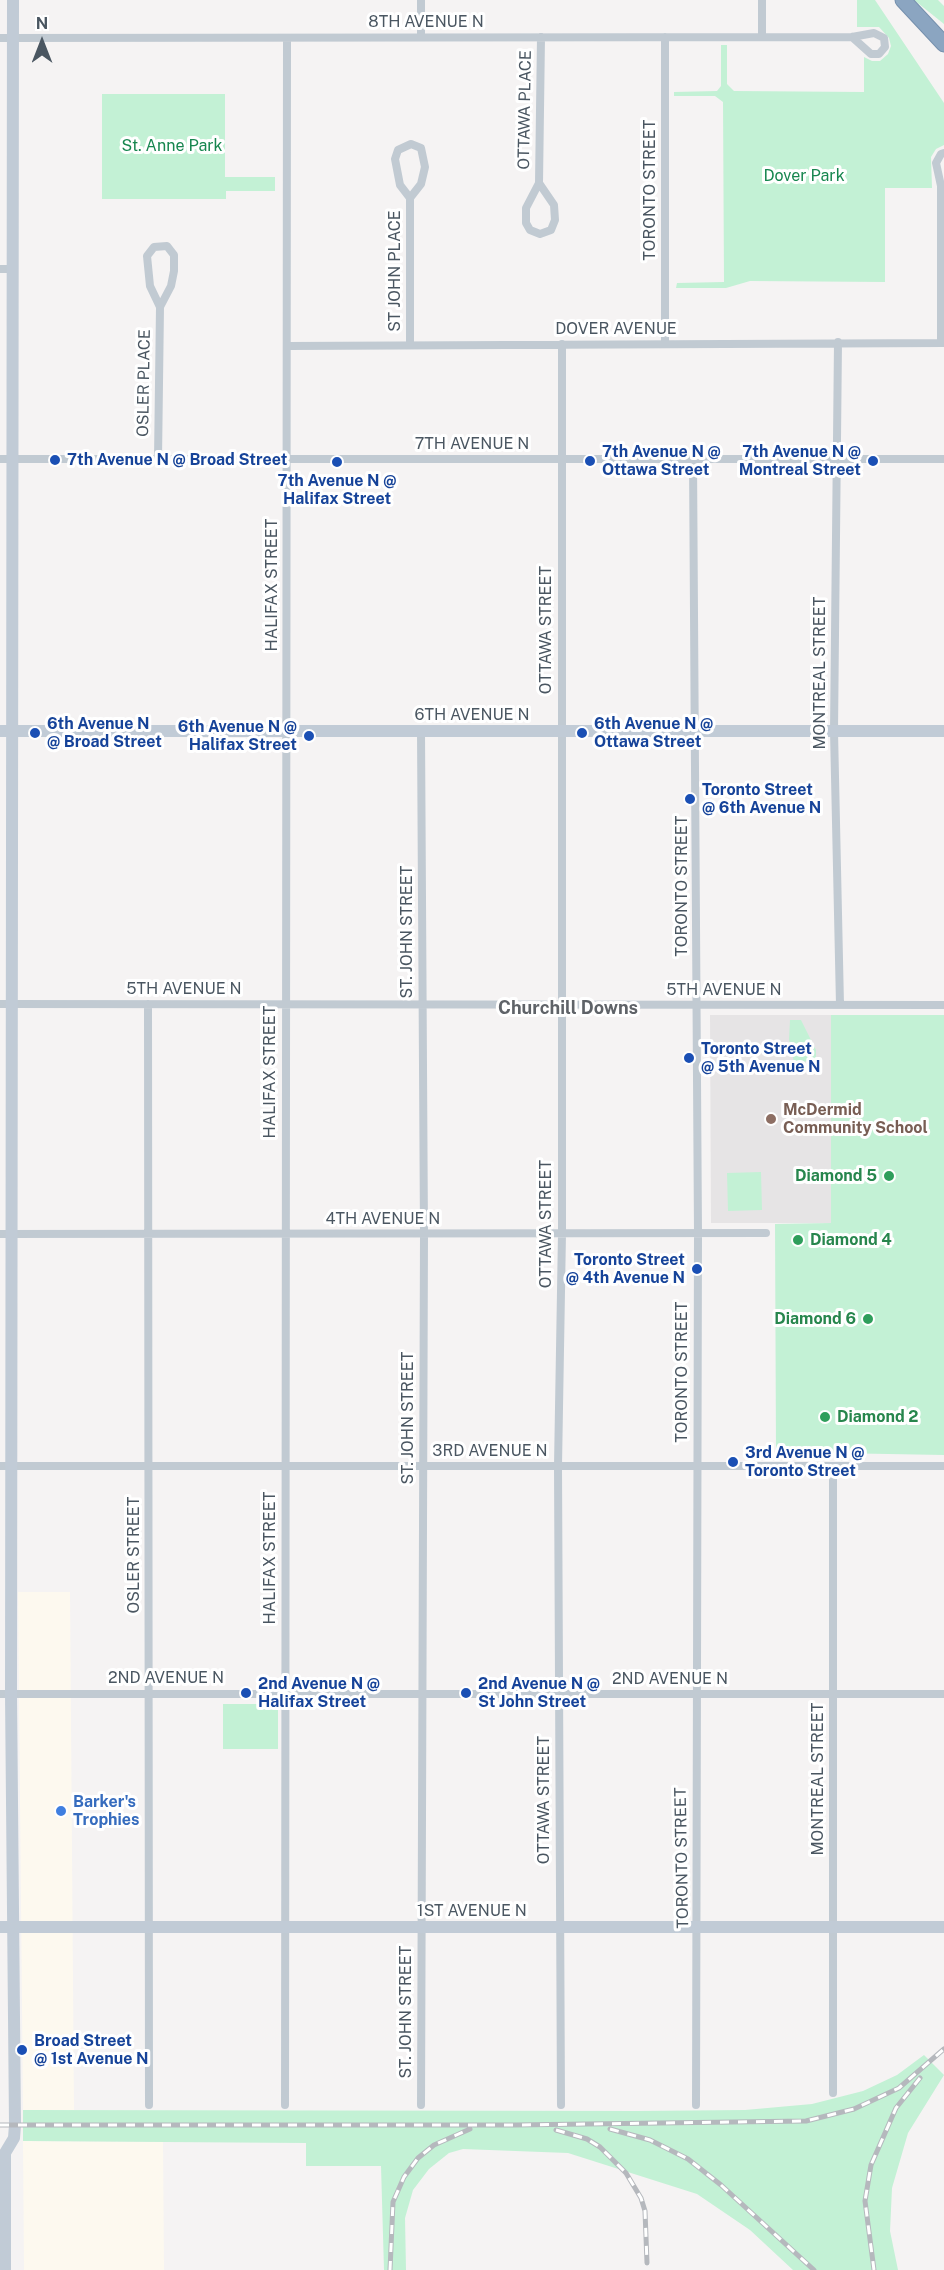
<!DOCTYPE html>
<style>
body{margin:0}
#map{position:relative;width:944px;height:2270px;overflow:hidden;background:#f5f3f3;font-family:"Public Sans",sans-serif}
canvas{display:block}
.north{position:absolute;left:12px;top:12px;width:60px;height:60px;-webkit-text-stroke:4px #fff;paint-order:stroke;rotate:0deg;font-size:16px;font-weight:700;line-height:24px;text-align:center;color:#4a5661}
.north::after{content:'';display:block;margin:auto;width:21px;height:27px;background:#4a5661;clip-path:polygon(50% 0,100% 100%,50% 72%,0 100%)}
</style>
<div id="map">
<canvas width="944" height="2270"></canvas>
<div class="north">N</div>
</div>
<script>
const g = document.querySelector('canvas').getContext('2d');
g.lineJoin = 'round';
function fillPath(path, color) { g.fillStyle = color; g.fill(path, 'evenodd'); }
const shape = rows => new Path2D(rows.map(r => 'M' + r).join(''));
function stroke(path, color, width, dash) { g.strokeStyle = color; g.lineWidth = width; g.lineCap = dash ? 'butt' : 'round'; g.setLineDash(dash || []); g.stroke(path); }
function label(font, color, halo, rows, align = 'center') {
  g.font = font + ' "Public Sans",sans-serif'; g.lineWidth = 6; g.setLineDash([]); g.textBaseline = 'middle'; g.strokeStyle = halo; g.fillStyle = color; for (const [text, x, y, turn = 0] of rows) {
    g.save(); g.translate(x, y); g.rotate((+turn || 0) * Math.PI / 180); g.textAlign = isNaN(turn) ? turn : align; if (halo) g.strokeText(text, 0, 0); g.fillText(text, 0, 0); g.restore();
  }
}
fillPath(shape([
 [18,1592,70,1592,74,2110,23,2110],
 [23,2141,163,2142,164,2270,24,2270]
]), '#fdf9ef');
fillPath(shape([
 [710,1015,831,1015,831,1223,711,1223]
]), '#e6e4e5');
fillPath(shape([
 [857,0,875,0,944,103,944,145,936,149,931,157,932,188,885,188,885,282,750,281,726,288,676,288,677,283,724,282,723,102,715,96,674,96,674,92,717,91,721,86,721,45,727,45,727,84,734,91,864,92,864,57,872,61,880,61,888,54,891,46,889,38,879,27,857,27],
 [914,0,938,0,944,6,944,24],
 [102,94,225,94,225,177,275,177,275,191,226,191,226,199,102,199],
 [831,1015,944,1015,944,1455,776,1452,775,1224,831,1223],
 [790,1020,801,1020,816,1050,816,1061,794,1062,789,1040],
 [761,1172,762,1210,728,1211,727,1173],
 [223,1704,278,1704,278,1749,223,1749],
 [924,2055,944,2075,908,2133,892,2188,890,2231,898,2270,793,2270,750,2230,697,2194,568,2153,463,2149,449,2153,429,2169,413,2190,405,2218,406,2270,384,2270,381,2166,306,2166,306,2143,23,2141,23,2110,637,2111,745,2110,812,2104,863,2091,897,2075]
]), '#c3f1d5');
const highway = shape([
 [903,0,944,44]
]);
stroke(highway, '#7690ad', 17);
stroke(shape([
 [421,37,421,0],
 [665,37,665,343],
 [762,37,762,0],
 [0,38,852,37,874,33,884,38,885,47,879,54,871,54,852,37],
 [539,183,554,205,555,220,551,230,540,234,530,230,526,223,526,208,539,183,541,37],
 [410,198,421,184,425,167,421,148,411,144,398,150,395,159,400,185,410,198,410,345],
 [0,269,13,269],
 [838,342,834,731,840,1005],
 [941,343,941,186,936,163,941,154,944,153],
 [288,346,944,343],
 [0,459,944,459],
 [158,459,160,307,171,286,174,271,174,255,167,246,154,247,147,256,150,286,160,307],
 [693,459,698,1233,696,2105],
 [421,731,424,1234,421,2105],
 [0,1004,944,1005],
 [148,1004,149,2105],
 [0,1234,766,1233],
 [0,1466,944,1466],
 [0,1694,944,1694],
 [833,2093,833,1466],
 [285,2105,287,38],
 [561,2105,558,1466,562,1233,562,344]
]), '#c1cad2', 8);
stroke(shape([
 [0,731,944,731],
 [0,1927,944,1927],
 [5,2270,5,2153,14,2138,15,2125,11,1694,13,0]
]), '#c1cbd6', 12);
stroke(highway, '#8ba5c1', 15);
const rail = shape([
 [0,2125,514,2125,806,2121,854,2109,899,2088,944,2049],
 [610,2129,650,2140,688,2159,721,2185,814,2270],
 [556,2130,587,2139,600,2147,626,2173,641,2198,645,2211,647,2263],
 [390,2270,393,2202,404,2177,418,2158,434,2145,470,2129],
 [874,2270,865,2201,871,2165,896,2108,920,2078]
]);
stroke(rail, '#b5b8bd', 5);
stroke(rail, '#fff', 3, [9]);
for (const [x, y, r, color] of [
 [55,460,6,"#1a4fb4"],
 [590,461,6,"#1a4fb4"],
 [873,461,6,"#1a4fb4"],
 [337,462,6,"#1a4fb4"],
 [35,733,6,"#1a4fb4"],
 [582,733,6,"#1a4fb4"],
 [309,736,6,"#1a4fb4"],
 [690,799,6,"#1a4fb4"],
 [689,1058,6,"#1a4fb4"],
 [771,1119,6,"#8d6e63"],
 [889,1176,6,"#2e9e5b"],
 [798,1240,6,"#2e9e5b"],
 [697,1269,6,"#1a4fb4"],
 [868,1319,6,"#2e9e5b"],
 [825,1417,6,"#2e9e5b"],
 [733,1462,6,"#1a4fb4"],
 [246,1693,6,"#1a4fb4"],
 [466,1693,6,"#1a4fb4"],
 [61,1811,6,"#3f7fe0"],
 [22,2050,6,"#1a4fb4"]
]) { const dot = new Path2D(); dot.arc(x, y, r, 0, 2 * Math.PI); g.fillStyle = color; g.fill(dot); stroke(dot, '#fff', 2); }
label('16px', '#4a5661', '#fff', [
 ["8TH AVENUE N",426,22],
 ["OTTAWA PLACE",525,110,-89],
 ["TORONTO STREET",650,190,-90],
 ["ST JOHN PLACE",395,271,-90],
 ["DOVER AVENUE",616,329],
 ["OSLER PLACE",144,383,-89],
 ["7TH AVENUE N",472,444],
 ["HALIFAX STREET",272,585,-90],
 ["OTTAWA STREET",546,630,-90],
 ["MONTREAL STREET",820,673,-90],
 ["6TH AVENUE N",472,715],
 ["TORONTO STREET",682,886,-90],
 ["ST. JOHN STREET",407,932,-90],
 ["5TH AVENUE N",184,989],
 ["5TH AVENUE N",724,990],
 ["HALIFAX STREET",270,1072,-90],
 ["4TH AVENUE N",383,1219],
 ["OTTAWA STREET",546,1224,-90],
 ["TORONTO STREET",682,1372,-90],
 ["ST. JOHN STREET",408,1418,-90],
 ["3RD AVENUE N",490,1451],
 ["OSLER STREET",134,1555,-90],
 ["HALIFAX STREET",270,1558,-90],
 ["2ND AVENUE N",166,1678],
 ["2ND AVENUE N",670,1679],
 ["MONTREAL STREET",818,1779,-90],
 ["OTTAWA STREET",544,1800,-90],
 ["TORONTO STREET",682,1858,-91],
 ["1ST AVENUE N",472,1911],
 ["ST. JOHN STREET",406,2012,-90]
]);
label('16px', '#17864f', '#fff', [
 ["St. Anne Park",172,146],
 ["Dover Park",804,176]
]);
label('bold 16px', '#164399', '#fff', [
 ["7th Avenue N @",602,452],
 ["Ottawa Street",602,470],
 ["7th Avenue N @",861,452,"right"],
 ["Montreal Street",861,470,"right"],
 ["7th Avenue N @ Broad Street",67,460],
 ["7th Avenue N @",337,481,"center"],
 ["Halifax Street",337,499,"center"],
 ["6th Avenue N",47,724],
 ["@ Broad Street",47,742],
 ["6th Avenue N @",594,724],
 ["Ottawa Street",594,742],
 ["6th Avenue N @",297,727,"right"],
 ["Halifax Street",297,745,"right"],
 ["Toronto Street",702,790],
 ["@ 6th Avenue N",702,808],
 ["Toronto Street",701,1049],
 ["@ 5th Avenue N",701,1067],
 ["Toronto Street",685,1260,"right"],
 ["@ 4th Avenue N",685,1278,"right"],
 ["3rd Avenue N @",745,1453],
 ["Toronto Street",745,1471],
 ["2nd Avenue N @",258,1684],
 ["Halifax Street",258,1702],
 ["2nd Avenue N @",478,1684],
 ["St John Street",478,1702],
 ["Broad Street",34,2041],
 ["@ 1st Avenue N",34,2059]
], 'left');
label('bold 16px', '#785e54', '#fff', [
 ["McDermid",783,1110],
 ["Community School",783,1128]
], 'left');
label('bold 16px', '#27864d', '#fff', [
 ["Diamond 5",877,1176],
 ["Diamond 4",810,1240,"left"],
 ["Diamond 6",856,1319],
 ["Diamond 2",837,1417,"left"]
], 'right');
label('bold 16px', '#366cbe', '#fff', [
 ["Barker's",73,1802],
 ["Trophies",73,1820]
], 'left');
label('bold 18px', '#5f6368', '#fff', [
 ["Churchill Downs",568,1008]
]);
</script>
